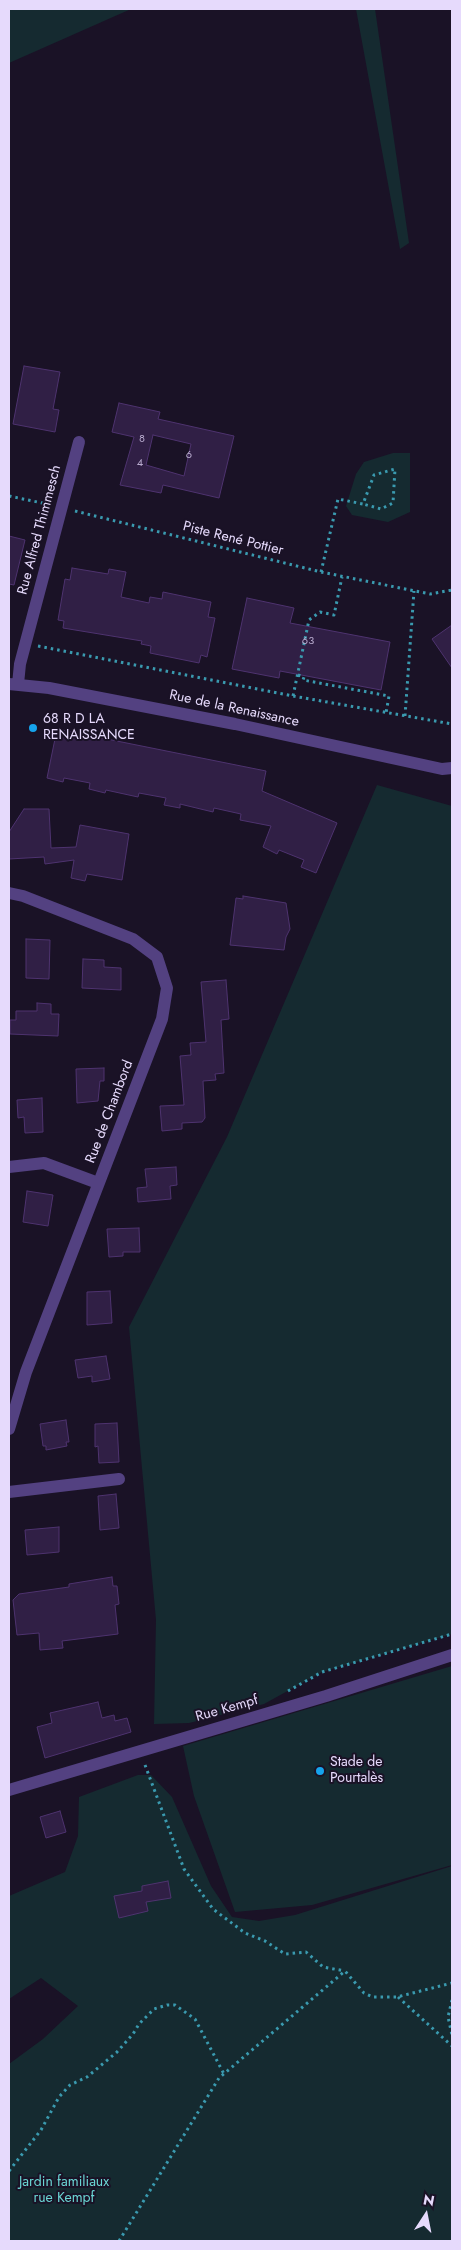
<!DOCTYPE html>
<meta charset="utf-8">
<style>
body{margin:0}
#map{position:relative;width:461px;height:2250px;overflow:hidden;background:#1a1226;font-family:Jost,sans-serif}
canvas{display:block}
.frame{position:absolute;inset:0;border:10px solid #e6dafc;pointer-events:none}
.north{position:absolute;left:401px;top:2190px;width:50px;height:50px;-webkit-text-stroke:4px #1a1226;paint-order:stroke;rotate:11deg;font-size:14px;font-weight:700;line-height:20px;text-align:center;color:#e6dafc}
.north::after{content:'';display:block;margin:auto;width:18px;height:22px;background:#e6dafc;clip-path:polygon(50% 0,100% 100%,50% 72%,0 100%)}
</style>
<div id="map">
<canvas width="461" height="2250"></canvas>
<div class="frame"></div>
<div class="north">N</div>
</div>
<script>
const g = document.querySelector('canvas').getContext('2d');
g.lineJoin = 'round';
function fillPath(path, color) { g.fillStyle = color; g.fill(path, 'evenodd'); }
const shape = rows => new Path2D(rows.map(r => 'M' + r).join(''));
function stroke(path, color, width, dash) { g.strokeStyle = color; g.lineWidth = width; g.lineCap = dash ? 'butt' : 'round'; g.setLineDash(dash || []); g.stroke(path); }
function label(font, color, halo, rows, align = 'center') {
  g.font = font + ' Jost,sans-serif'; g.lineWidth = 4; g.setLineDash([]); g.textBaseline = 'middle'; g.strokeStyle = halo; g.fillStyle = color; for (const [text, x, y, turn = 0] of rows) {
    g.save(); g.translate(x, y); g.rotate((+turn || 0) * Math.PI / 180); g.textAlign = isNaN(turn) ? turn : align; if (halo) g.strokeText(text, 0, 0); g.fillText(text, 0, 0); g.restore();
  }
}
fillPath(shape([
 [9,9,131,9,9,63],
 [356,9,375,9,409,243,400,249],
 [393,453,410,453,410,512,388,522,352,515,346,506,356,474,364,462],
 [377,785,452,806,452,1634,322,1672,264,1704,189,1723,154,1724,156,1620,129,1327,227,1137],
 [452,1666,452,1865,312,1905,235,1912,194,1796,183,1746],
 [138,1775,151,1775,172,1797,211,1886,232,1917,259,1921,295,1915,452,1866,452,2241,9,2241,9,2064,43,2039,78,2006,41,1978,9,1999,9,1896,65,1872,78,1836,79,1797]
]), '#152a30');
const building = shape([
 [24,366,60,372,53,409,59,410,55,432,13,424,24,366],
 [119,403,160,412,158,419,234,436,219,498,163,485,161,493,120,485,134,437,112,432,119,403],
 [153,435,191,444,184,476,146,465,153,435],
 [9,536,25,540,14,585,9,584,9,536],
 [72,568,108,574,109,569,126,572,121,597,149,603,150,597,162,599,163,592,211,602,208,617,215,618,207,657,201,655,199,663,150,653,151,646,141,644,142,641,63,628,64,621,58,620,65,579,70,580,72,568],
 [247,598,294,608,290,623,390,642,381,690,280,671,279,678,232,669,247,598],
 [452,625,452,668,432,639,452,625],
 [57,729,266,771,262,791,337,823,316,873,301,867,304,860,279,850,277,854,263,847,271,826,240,820,241,814,214,808,213,812,180,804,180,808,164,805,166,798,139,793,138,797,106,790,105,793,89,789,90,783,64,778,63,782,47,778,57,729],
 [24,809,49,809,51,848,76,847,80,825,129,834,122,880,87,874,85,881,71,878,74,860,45,864,44,857,9,859,9,832,24,809],
 [243,896,286,903,290,929,286,937,284,950,230,945,236,898,243,899,243,896],
 [26,939,50,940,49,979,26,978,26,939],
 [83,959,104,960,104,967,121,968,121,990,82,988,83,959],
 [226,980,229,1019,221,1020,224,1073,215,1074,216,1080,203,1081,205,1118,202,1122,182,1123,182,1129,162,1131,160,1106,184,1105,180,1056,191,1055,190,1043,206,1042,201,982,226,980],
 [37,1003,51,1004,51,1014,59,1014,58,1036,10,1034,10,1020,16,1020,16,1011,37,1011,37,1003],
 [104,1068,104,1081,100,1081,98,1101,77,1103,76,1069,104,1068],
 [42,1098,43,1132,25,1133,24,1117,18,1118,17,1100,42,1098],
 [176,1167,177,1185,170,1186,171,1199,138,1202,137,1188,147,1187,145,1169,176,1167],
 [27,1191,53,1195,48,1226,23,1222,27,1191],
 [139,1228,140,1252,123,1252,123,1256,109,1257,107,1229,139,1228],
 [110,1291,112,1323,87,1325,87,1292,110,1291],
 [106,1356,110,1379,92,1382,92,1376,78,1378,75,1360,106,1356],
 [66,1420,69,1442,66,1442,67,1446,46,1450,46,1446,43,1446,40,1424,66,1420],
 [117,1423,119,1462,99,1463,98,1446,95,1447,95,1424,117,1423],
 [116,1494,119,1528,100,1530,98,1496,116,1494],
 [59,1527,59,1552,27,1555,25,1530,59,1527],
 [112,1577,113,1586,117,1586,119,1604,115,1605,118,1634,62,1641,63,1648,40,1650,39,1633,17,1635,13,1600,19,1594,69,1587,69,1584,112,1577],
 [98,1702,102,1718,114,1715,115,1721,127,1718,131,1732,45,1758,37,1727,52,1723,50,1713,98,1702],
 [60,1811,66,1832,46,1838,40,1817,60,1811],
 [168,1881,171,1898,146,1902,148,1911,119,1918,114,1896,142,1891,142,1886,168,1881]
]);
fillPath(building, '#301f45');
stroke(building, '#4e336f', 1);
stroke(shape([
 [9,496,47,504],
 [75,511,321,572,430,594,452,590],
 [321,572,338,499,363,504,374,475,395,469,393,503,381,509,363,504],
 [38,646,293,696,452,724],
 [298,675,304,677,303,680,389,696,386,713],
 [293,696,309,620,320,612,334,615,342,577],
 [405,716,414,591],
 [288,1691,322,1672,452,1634],
 [145,1765,184,1869,213,1909,245,1933,265,1941,285,1954,306,1952,323,1967,345,1971],
 [398,1997,452,2046],
 [452,2000,448,2017,452,2035],
 [9,2171,41,2130,59,2097,70,2085,87,2077,117,2052,133,2034,139,2024,154,2009,167,2005,175,2005,195,2019,224,2074],
 [119,2241,219,2078,345,1971,364,1993,373,1997,397,1997,452,1983]
]), '#3a9aaf', 3, [2.5, 4]);
stroke(shape([
 [9,684,49,688,235,724,442,769,452,768],
 [18,684,20,664,79,442],
 [9,893,23,896,133,939,157,957,167,988,162,1019,26,1372,9,1429],
 [9,1167,44,1163,98,1183],
 [9,1492,119,1479],
 [9,1790,326,1696,452,1655]
]), '#534181', 12);
for (const [x, y, r, color] of [
 [33,728,5,"#16a3ec"],
 [320,1771,5,"#16a3ec"]
]) { const dot = new Path2D(); dot.arc(x, y, r, 0, 2 * Math.PI); g.fillStyle = color; g.fill(dot); stroke(dot, '#1a1226', 2); }
label('11px', '#b8abce', null, [
 ["8",142,439],
 ["6",189,455],
 ["4",140,463],
 ["63",308,641]
]);
label('14px', '#e6dafc', '#1a1226', [
 ["Rue Alfred Thimmesch",40,530,-75],
 ["Piste René Pottier",233,539,14],
 ["Rue de la Renaissance",234,709,12],
 ["Rue de Chambord",110,1112,-69],
 ["Rue Kempf",227,1709,-16]
]);
label('14px', '#e6dafc', '#1a1226', [
 ["68 R D LA",43,720],
 ["RENAISSANCE",43,736],
 ["Stade de",330,1763],
 ["Pourtalès",330,1779]
], 'left');
label('14px', '#6bd7d5', '#1a1226', [
 ["Jardin familiaux",64,2183],
 ["rue Kempf",64,2199]
]);
</script>
